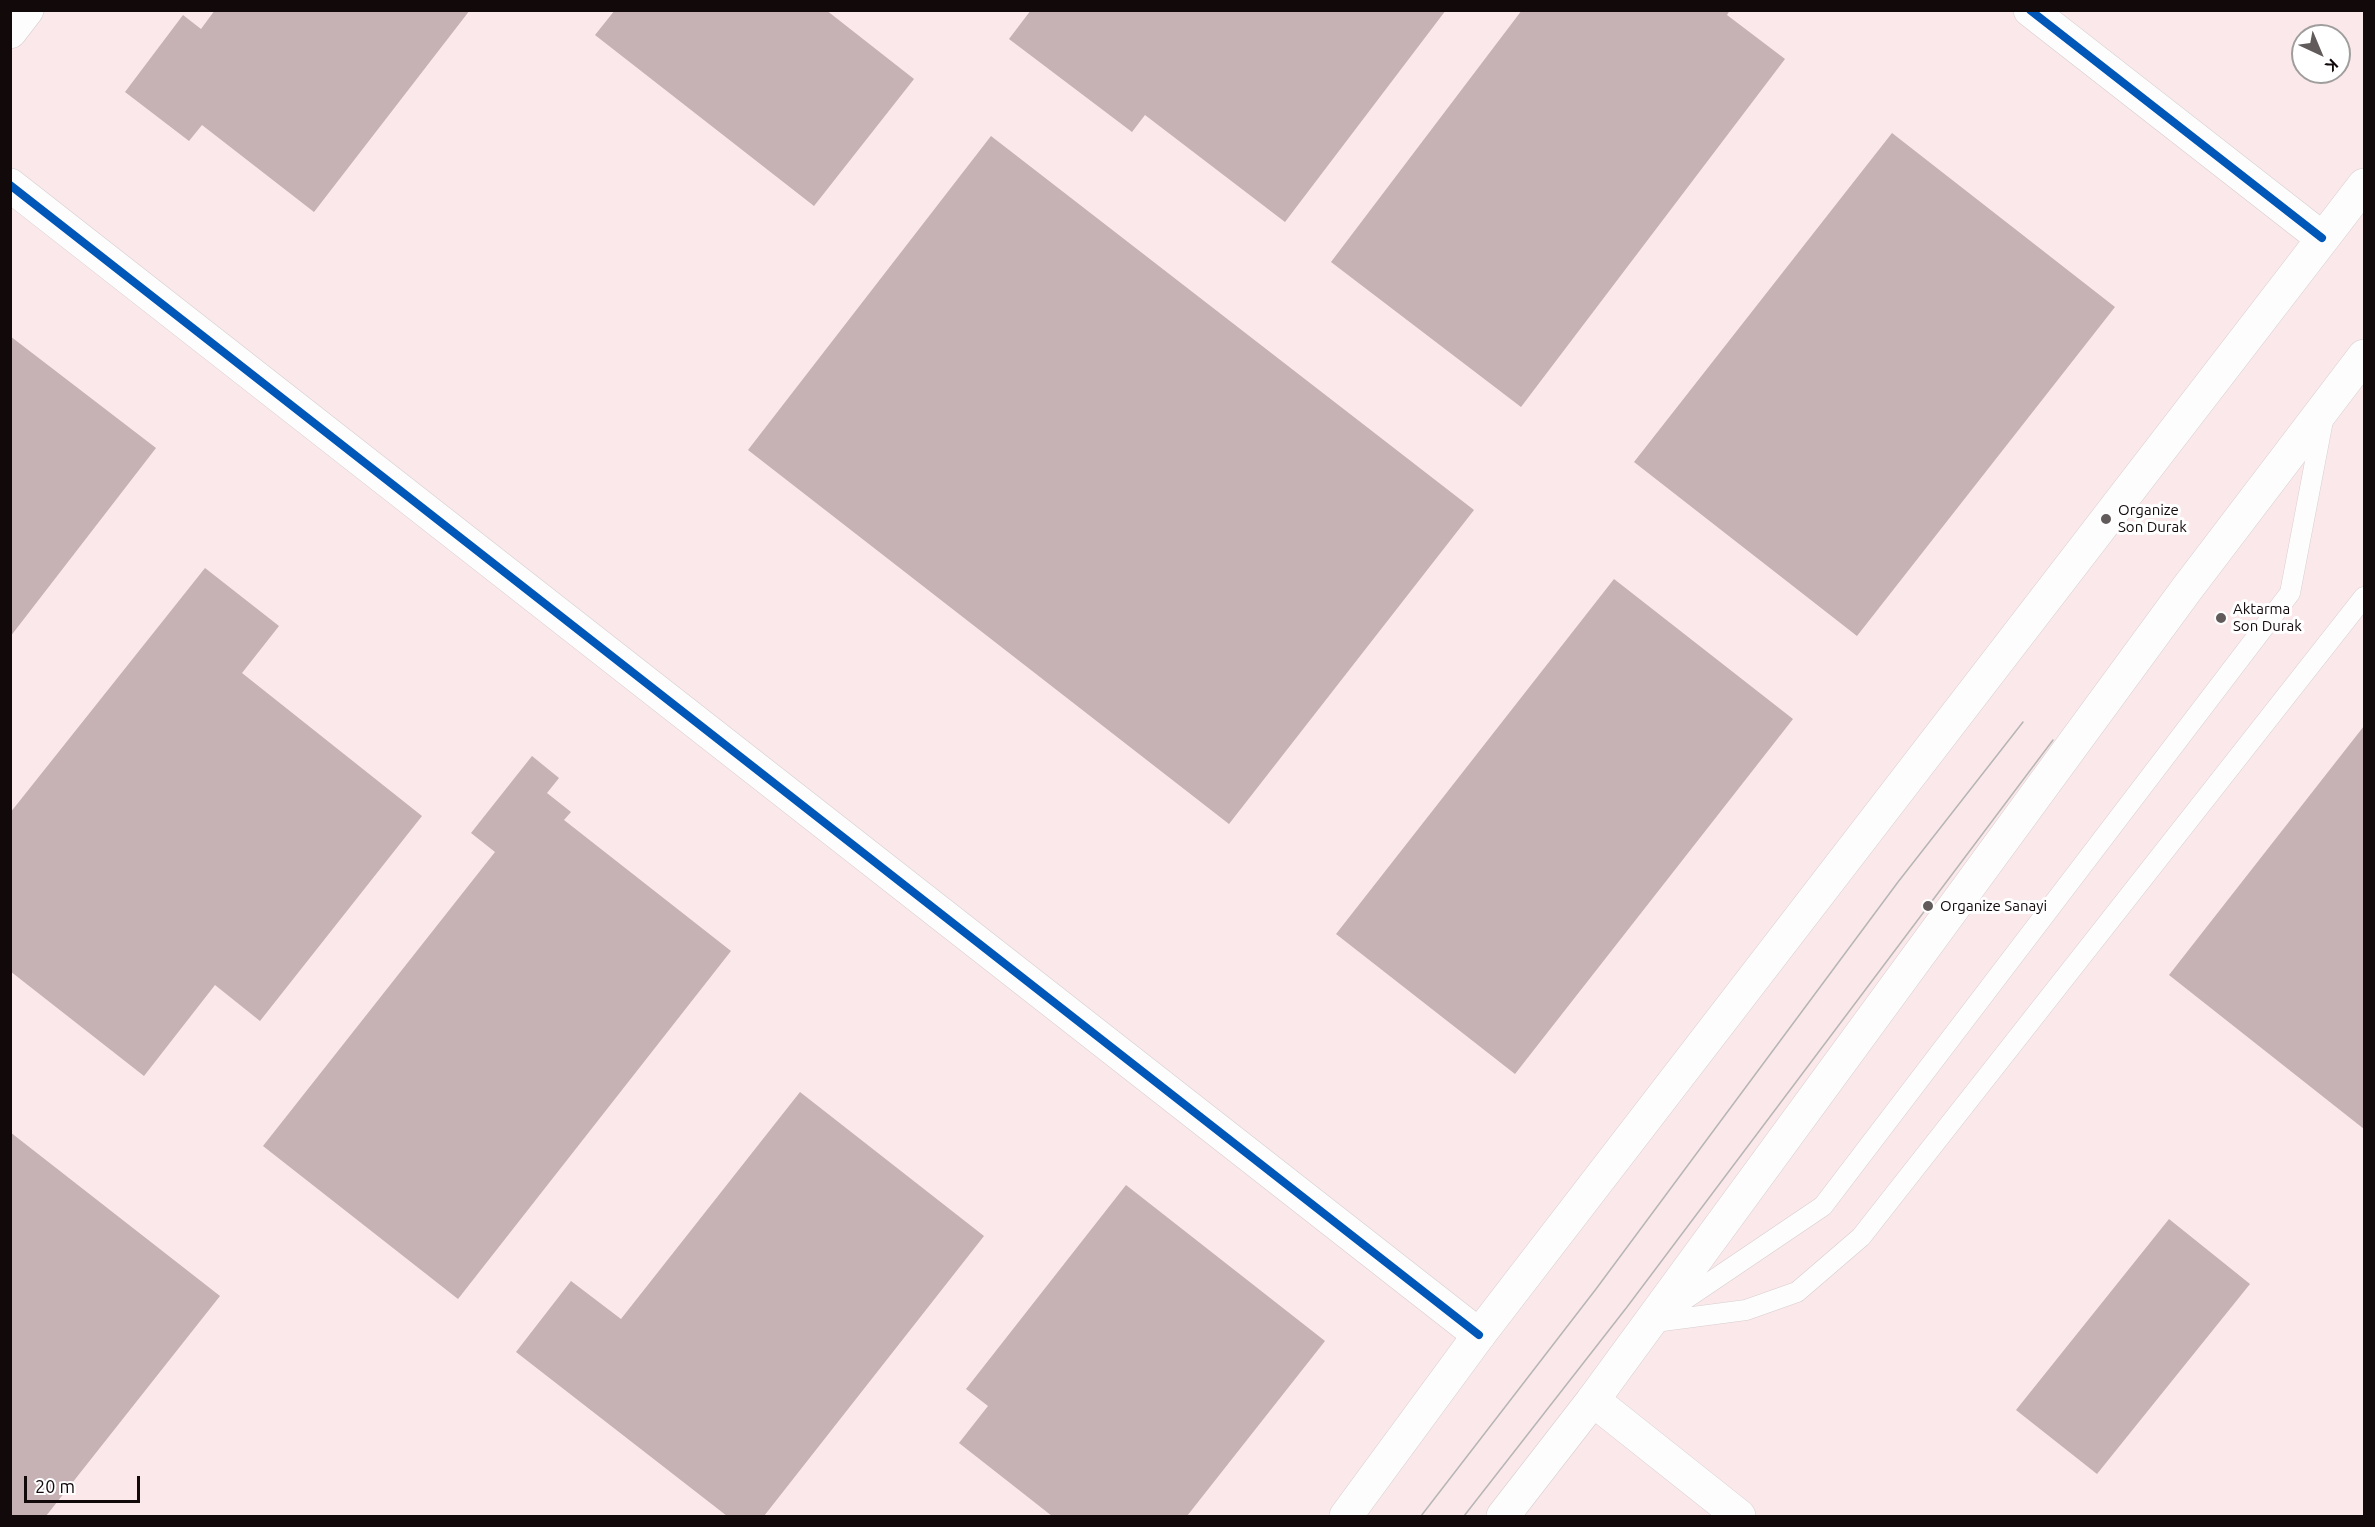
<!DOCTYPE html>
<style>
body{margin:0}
#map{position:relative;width:2375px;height:1527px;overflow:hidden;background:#f8f2f2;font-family:Ubuntu,sans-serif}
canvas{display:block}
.frame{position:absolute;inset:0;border:12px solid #12090b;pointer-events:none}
.north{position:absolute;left:2291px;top:24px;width:60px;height:60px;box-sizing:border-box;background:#fff;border:2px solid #a09d9d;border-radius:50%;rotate:136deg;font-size:16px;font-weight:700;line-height:24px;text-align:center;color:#12090b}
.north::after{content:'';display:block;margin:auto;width:21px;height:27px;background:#625b5c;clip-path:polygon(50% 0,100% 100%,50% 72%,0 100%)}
.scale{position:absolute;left:24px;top:1476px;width:116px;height:27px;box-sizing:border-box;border:3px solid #12090b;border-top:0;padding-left:8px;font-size:18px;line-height:21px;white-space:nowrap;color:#12090b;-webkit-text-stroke:4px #fff;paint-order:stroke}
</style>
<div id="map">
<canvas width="2375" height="1527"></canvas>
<div class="frame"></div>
<div class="north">K</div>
<div class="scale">20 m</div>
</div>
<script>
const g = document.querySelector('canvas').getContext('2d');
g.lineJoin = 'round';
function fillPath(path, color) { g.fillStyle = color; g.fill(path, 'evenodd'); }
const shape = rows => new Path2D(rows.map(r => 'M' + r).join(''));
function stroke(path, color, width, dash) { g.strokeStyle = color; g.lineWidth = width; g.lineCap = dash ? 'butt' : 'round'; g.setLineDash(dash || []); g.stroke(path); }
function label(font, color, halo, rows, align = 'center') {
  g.font = font + ' Ubuntu,sans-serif'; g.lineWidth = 6; g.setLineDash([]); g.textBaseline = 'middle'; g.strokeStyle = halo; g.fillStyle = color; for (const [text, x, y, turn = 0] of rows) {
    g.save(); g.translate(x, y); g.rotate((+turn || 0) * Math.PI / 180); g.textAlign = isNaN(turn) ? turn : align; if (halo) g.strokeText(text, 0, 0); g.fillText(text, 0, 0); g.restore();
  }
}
fillPath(shape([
 [10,11,2364,11,2364,1516,11,1516],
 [2303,36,2339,36,2339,72,2303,72]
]), '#fbe8ea');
fillPath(shape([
 [215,10,470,10,314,212,202,125,189,141,125,92,183,15,201,29],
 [615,10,826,10,914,79,814,206,595,35],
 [1031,10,1446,10,1285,222,1145,115,1132,132,1009,39],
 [1522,10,1730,10,1727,15,1785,59,1521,407,1331,262],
 [1892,133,2115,307,1857,636,1634,462],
 [991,136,1474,510,1229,824,748,450],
 [10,336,156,448,10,637],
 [205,568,279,626,242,673,422,816,260,1021,215,985,144,1076,10,971,10,813],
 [1614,579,1793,719,1515,1074,1336,934],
 [2364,726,2364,1129,2169,975],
 [532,756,559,778,547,793,571,812,564,820,731,951,458,1299,263,1146,495,852,471,833],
 [800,1092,984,1236,764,1516,727,1516,516,1352,571,1281,621,1319],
 [10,1132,220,1296,46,1516,10,1516],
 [1126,1185,1325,1341,1187,1516,1052,1516,959,1443,988,1406,966,1389],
 [2169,1219,2250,1284,2097,1474,2016,1410]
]), '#c6b1b4');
const service = shape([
 [1669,1310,1823,1206,2290,593,2324,415],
 [1655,1322,1746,1310,1797,1292,1861,1237,2364,597]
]);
const minor = shape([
 [2030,10,2322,238],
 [10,185,1479,1335],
 [1593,1400,1739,1516]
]);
const tertiary = shape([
 [10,32,27,10]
]);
const secondary = shape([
 [1346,1516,1479,1335,2364,185],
 [1503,1516,1593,1400,2186,590,2364,356]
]);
stroke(service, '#d7cecf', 21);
stroke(minor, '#d7cecf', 34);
stroke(tertiary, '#d7cecf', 34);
stroke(secondary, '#d7cecf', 34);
stroke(service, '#fefdfd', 20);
stroke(minor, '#fefdfd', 33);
stroke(tertiary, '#fefdfd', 33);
stroke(secondary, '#fefdfd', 33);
stroke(shape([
 [1421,1516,1596,1289,1898,882,2023,722],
 [1464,1516,1627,1307,2053,740]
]), '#b7b5b5', 1.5);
stroke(shape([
 [2030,10,2322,238],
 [10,185,1479,1335]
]), '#0057b8', 8);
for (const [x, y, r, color] of [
 [2106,519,6,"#625b5c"],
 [2221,618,6,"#625b5c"],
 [1928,906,6,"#625b5c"]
]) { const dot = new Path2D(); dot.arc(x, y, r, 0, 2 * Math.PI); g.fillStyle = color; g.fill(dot); stroke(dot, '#fff', 2); }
label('15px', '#12090b', '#fff', [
 ["Organize",2118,510],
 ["Son Durak",2118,527],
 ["Aktarma",2233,609],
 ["Son Durak",2233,626],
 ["Organize Sanayi",1940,906]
], 'left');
</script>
